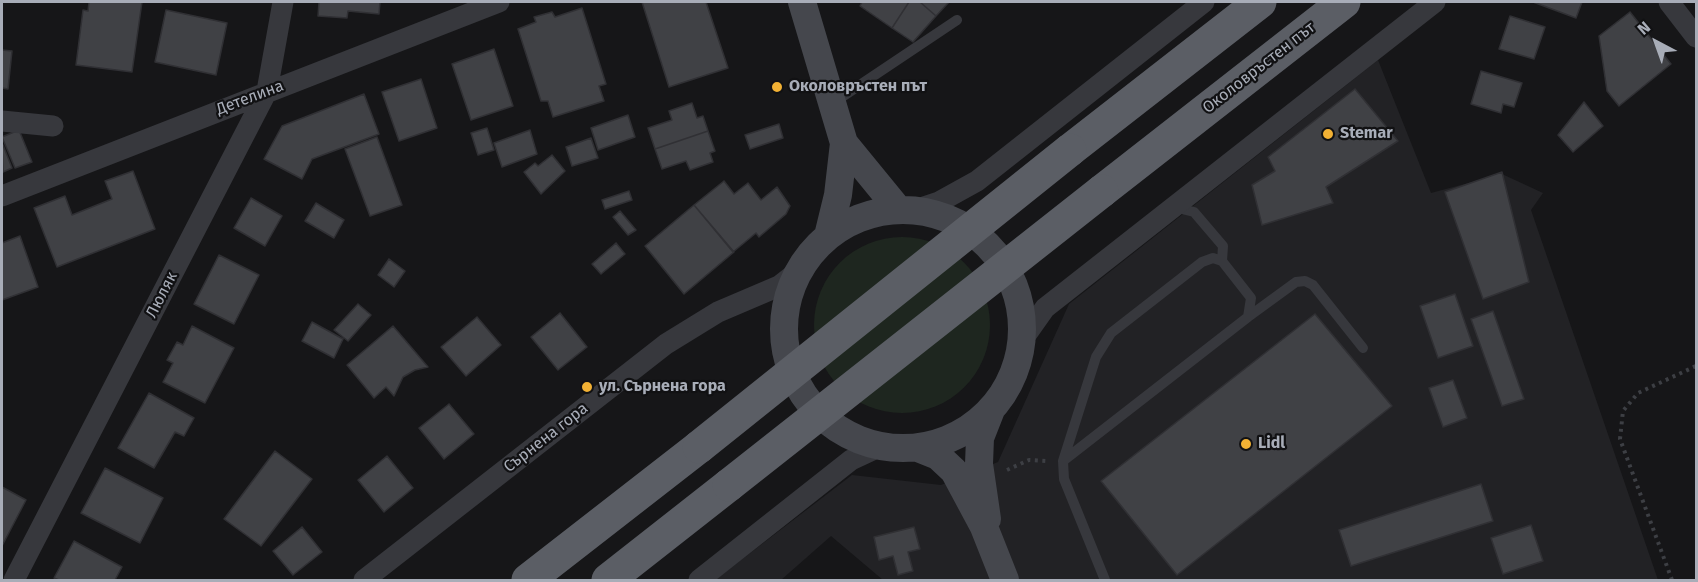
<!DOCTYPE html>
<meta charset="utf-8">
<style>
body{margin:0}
#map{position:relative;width:1698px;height:582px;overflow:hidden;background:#161618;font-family:"Fira Sans",sans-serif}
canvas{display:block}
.frame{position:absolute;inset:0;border:3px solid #a8adb8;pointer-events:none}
.north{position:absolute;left:1626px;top:12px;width:60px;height:60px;-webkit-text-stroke:4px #111113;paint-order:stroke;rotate:319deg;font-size:16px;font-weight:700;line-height:24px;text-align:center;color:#a8adb8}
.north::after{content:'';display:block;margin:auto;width:21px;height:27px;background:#a8adb8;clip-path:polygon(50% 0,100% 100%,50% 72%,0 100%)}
</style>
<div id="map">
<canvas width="1698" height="582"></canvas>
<div class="frame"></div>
<div class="north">N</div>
</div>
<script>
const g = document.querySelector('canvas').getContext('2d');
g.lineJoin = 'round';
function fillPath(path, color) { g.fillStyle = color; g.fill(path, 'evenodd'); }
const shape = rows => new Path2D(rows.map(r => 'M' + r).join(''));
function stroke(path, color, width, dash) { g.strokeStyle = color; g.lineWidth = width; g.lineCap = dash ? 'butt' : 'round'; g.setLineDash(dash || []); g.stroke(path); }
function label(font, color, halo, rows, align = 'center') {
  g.font = font + ' "Fira Sans",sans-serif'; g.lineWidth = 4.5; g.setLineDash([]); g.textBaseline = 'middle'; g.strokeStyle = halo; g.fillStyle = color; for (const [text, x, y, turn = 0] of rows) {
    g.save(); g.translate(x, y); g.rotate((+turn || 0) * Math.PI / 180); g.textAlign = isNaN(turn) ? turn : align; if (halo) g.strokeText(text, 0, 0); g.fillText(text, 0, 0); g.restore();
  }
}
fillPath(shape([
 [1378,60,1431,193,1502,174,1543,193,1531,210,1658,580,883,580,831,536,781,580,715,580,852,475,941,485,998,462,1069,304]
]), '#222225');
fillPath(shape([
 '814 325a88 88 0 1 1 176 0a88 88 0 1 1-176 0Z'
]), '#1e261f');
const building = shape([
 [89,2,142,2,132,72,76,65,83,10,88,11,89,2],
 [319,2,380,2,379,14,348,11,347,18,318,16,319,2],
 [642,2,706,2,728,68,669,87,642,2],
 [862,2,909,2,892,28,860,6,862,2],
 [909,2,920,2,936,16,913,42,892,28,909,2],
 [920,2,949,2,936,16,920,2],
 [1533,2,1582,2,1576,18,1533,2],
 [582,8,606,84,599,86,604,101,553,117,548,101,541,101,518,29,536,22,534,17,552,12,555,17,582,8],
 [166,10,227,23,216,75,155,62,166,10],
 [1630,12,1671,64,1619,106,1607,91,1599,36,1630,12],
 [1510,16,1545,27,1534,59,1499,49,1510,16],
 [494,49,513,106,471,120,452,64,494,49],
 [2,50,12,51,8,89,2,88,2,50],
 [1481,71,1522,83,1514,107,1503,104,1501,113,1471,104,1481,71],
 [421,79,437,128,399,141,382,92,421,79],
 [1355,89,1398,141,1326,187,1333,203,1262,225,1252,185,1275,171,1268,157,1355,89],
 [364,94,379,134,312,159,302,179,264,159,282,126,364,94],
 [1584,102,1603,126,1573,152,1558,135,1584,102],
 [692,103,697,118,703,116,708,131,655,149,648,128,672,120,669,111,692,103],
 [628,115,635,137,598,150,591,128,628,115],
 [779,124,783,138,750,149,745,135,779,124],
 [487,128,494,150,478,155,471,133,487,128],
 [19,130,32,162,15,168,2,137,19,130],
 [530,130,537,154,502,167,494,143,530,130],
 [708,131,715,151,710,153,713,162,690,170,686,161,662,169,655,149,708,131],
 [377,137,402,205,370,216,345,149,377,137],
 [591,138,598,158,572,166,566,147,591,138],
 [3,145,12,168,3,172,2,146,3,145],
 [552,155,565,171,541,194,524,172,535,163,538,166,552,155],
 [133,171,155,229,57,267,34,208,65,196,72,215,112,199,105,181,133,171],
 [1502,172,1529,282,1483,299,1445,192,1502,172],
 [724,181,734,194,748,183,761,200,777,187,790,206,786,214,759,237,756,233,733,252,694,205,724,181],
 [629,191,632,200,605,209,602,200,629,191],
 [251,198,282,216,265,246,234,228,251,198],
 [316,203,344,220,334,238,305,221,316,203],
 [694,205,734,252,684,294,645,246,694,205],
 [620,211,636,230,628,235,613,217,620,211],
 [20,236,38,287,2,300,2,243,20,236],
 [616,243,625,254,601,274,592,264,616,243],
 [219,255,259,275,234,324,194,304,219,255],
 [389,259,405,271,394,287,378,275,389,259],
 [1455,294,1473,346,1438,358,1420,306,1455,294],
 [358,304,371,315,348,341,334,330,358,304],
 [1493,311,1524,399,1502,406,1471,319,1493,311],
 [560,313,587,347,558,370,531,337,560,313],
 [1315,314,1392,406,1177,575,1101,481,1315,314],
 [477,317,501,345,466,376,441,347,477,317],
 [312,322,343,339,334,358,302,341,312,322],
 [192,326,234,348,205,403,163,382,173,363,167,360,177,342,183,345,192,326],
 [393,326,428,367,415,370,403,377,394,396,386,387,374,398,347,365,393,326],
 [1453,380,1467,418,1443,427,1429,388,1453,380],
 [149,393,194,418,184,436,175,432,154,468,118,448,149,393],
 [449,404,474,434,444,459,419,428,449,404],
 [275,451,312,479,261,546,224,519,275,451],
 [387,456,413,488,384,512,358,480,387,456],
 [105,468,163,498,140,543,81,513,105,468],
 [1481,484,1493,521,1351,566,1339,530,1481,484],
 [2,487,26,500,2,546,2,487],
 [1531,525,1543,561,1503,574,1491,538,1531,525],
 [302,527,322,552,293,575,273,551,302,527],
 [914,527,920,549,908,552,913,571,898,575,893,556,879,560,874,537,914,527],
 [74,541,122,567,115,580,59,580,54,578,74,541]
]);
fillPath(building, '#404145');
stroke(building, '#303034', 1.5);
stroke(shape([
 [1007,470,1029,460,1046,461],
 [1672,580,1620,439,1623,411,1638,393,1696,366]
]), '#3d3f44', 4, [3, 4.5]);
stroke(shape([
 [833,103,957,20],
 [1174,207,1194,212,1223,246,1222,261],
 [1248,317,1296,282,1305,281,1313,285,1363,348],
 [1063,461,1248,317,1251,298,1222,261,1213,258,1202,262,1111,333,1096,357,1063,461,1064,479,1105,580]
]), '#37383d', 10);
stroke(shape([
 [1669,2,1696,37],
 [2,121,53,126],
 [2,196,499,2],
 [918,209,939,202,977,181,1204,2],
 [1021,342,1045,308,1435,2],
 [14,580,267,91,283,2],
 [364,580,666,344,718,312,779,286,797,272],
 [699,580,851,460,881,446]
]), '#37383d', 21);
stroke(shape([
 [802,2,844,143,898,209],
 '784 329a119 119 0 1 1 238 0a119 119 0 1 1-238 0Z',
 [828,236,838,195,844,143],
 [918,448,938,456,954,471,984,527,1005,580],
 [987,519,979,464,980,438,991,410]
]), '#45474d', 28);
stroke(shape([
 [1070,150,1260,2],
 [1102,191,1344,2],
 [528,580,699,447],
 [608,580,729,485]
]), '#5b5e65', 33);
stroke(shape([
 [699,447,1070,150],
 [729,485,1102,191]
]), '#5b5e65', 33);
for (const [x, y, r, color] of [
 [777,87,6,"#f2b134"],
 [1328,134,6,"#f2b134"],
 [587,387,6,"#f2b134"],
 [1246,444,6,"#f2b134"]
]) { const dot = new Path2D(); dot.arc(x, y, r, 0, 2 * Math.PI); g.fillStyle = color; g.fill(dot); stroke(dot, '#111113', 2); }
label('16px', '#a8adb8', '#111113', [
 ["Околовръстен път",1259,68,-38],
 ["Детелина",250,98,-21],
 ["Люляк",162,295,-63],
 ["Сърнена гора",546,438,-38]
]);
label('bold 16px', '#a8adb8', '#111113', [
 ["Околовръстен път",789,87],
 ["Stemar",1340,134],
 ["ул. Сърнена гора",599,387],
 ["Lidl",1258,444]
], 'left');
</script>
